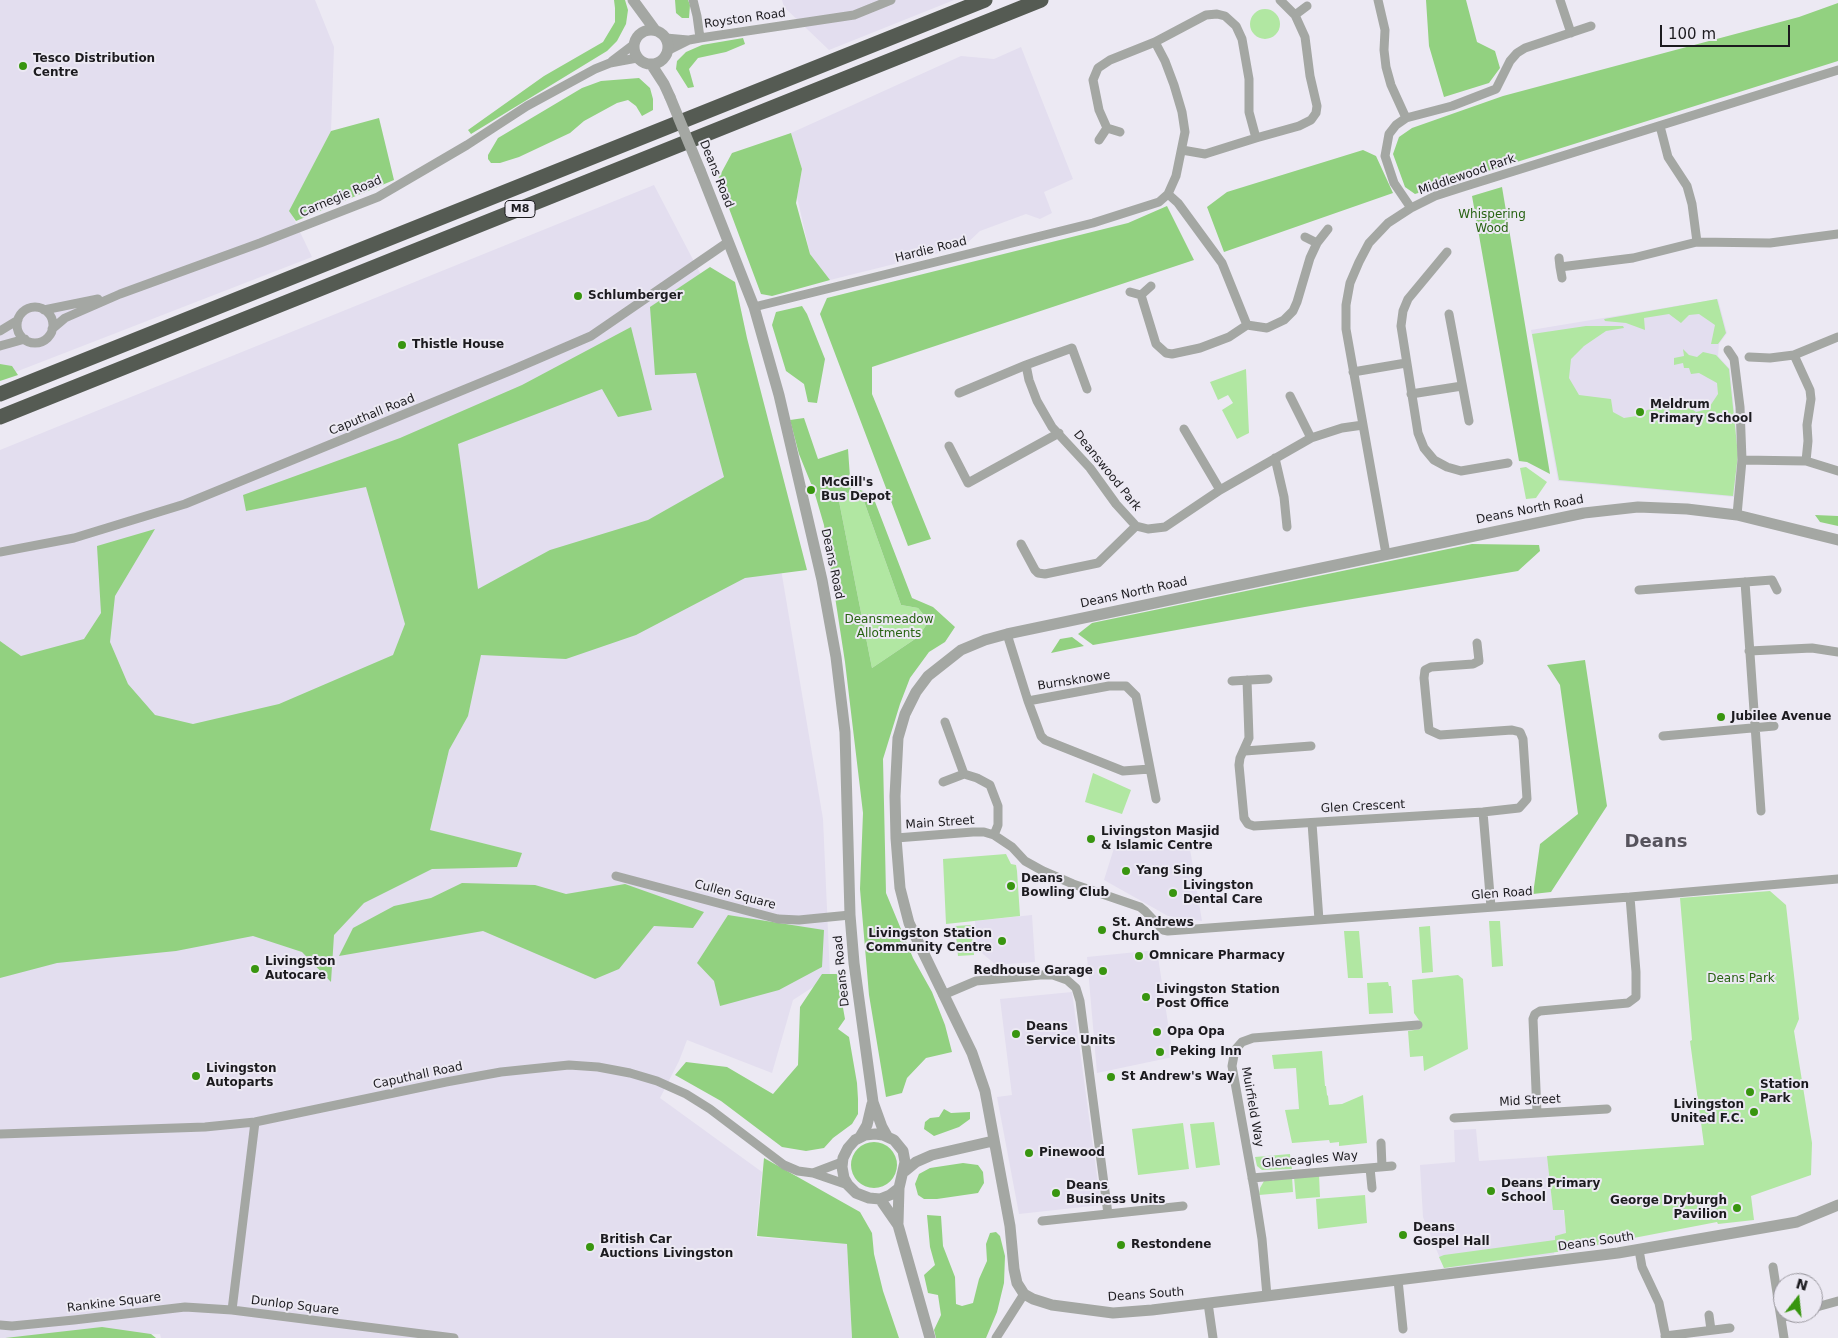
<!DOCTYPE html>
<style>
body{margin:0}
#map{position:relative;width:1838px;height:1338px;overflow:hidden;background:#ece9f3;font-family:"DejaVu Sans",sans-serif}
canvas{display:block}
.north{position:absolute;left:1773px;top:1273px;width:50px;height:50px;box-sizing:border-box;background:#ece9f3;border:1px solid #99979e;border-radius:50%;rotate:16deg;font-size:14px;font-weight:700;line-height:20px;text-align:center;color:#1c1b1f}
.north::after{content:'';display:block;margin:auto;width:18px;height:22px;background:#38950f;clip-path:polygon(50% 0,100% 100%,50% 72%,0 100%)}
.scale{position:absolute;left:1660px;top:25px;width:130px;height:22px;box-sizing:border-box;border:2px solid #1c1b1f;border-top:0;padding-left:6px;font-size:15px;line-height:18px;white-space:nowrap;color:#1c1b1f;-webkit-text-stroke:4px #ece9f3;paint-order:stroke}
</style>
<div id="map">
<canvas width="1838" height="1338"></canvas>
<div class="north">N</div>
<div class="scale">100 m</div>
</div>
<script>
const g = document.querySelector('canvas').getContext('2d');
g.lineJoin = 'round';
function fillPath(path, color) { g.fillStyle = color; g.fill(path, 'evenodd'); }
const shape = rows => new Path2D(rows.map(r => 'M' + r).join(''));
function stroke(path, color, width, dash) { g.strokeStyle = color; g.lineWidth = width; g.lineCap = dash ? 'butt' : 'round'; g.setLineDash(dash || []); g.stroke(path); }
function label(font, color, halo, rows, align = 'center') {
  g.font = font + ' "DejaVu Sans",sans-serif'; g.lineWidth = 4; g.setLineDash([]); g.textBaseline = 'middle'; g.strokeStyle = halo; g.fillStyle = color; for (const [text, x, y, turn = 0] of rows) {
    g.save(); g.translate(x, y); g.rotate((+turn || 0) * Math.PI / 180); g.textAlign = isNaN(turn) ? turn : align; if (halo) g.strokeText(text, 0, 0); g.fillText(text, 0, 0); g.restore();
  }
}
fillPath(shape([
 [0,0,315,0,334,47,331,131,290,211,312,257,0,378],
 [782,0,954,0,829,50,784,7],
 [1021,47,1073,179,1044,192,1052,213,1040,219,1026,214,980,231,963,247,830,280,810,254,797,197,802,169,791,133,961,56,994,59],
 [654,185,746,361,823,819,830,976,793,1000,772,1073,687,1040,679,1061,660,1098,762,1172,756,1237,847,1244,852,1338,161,1338,160,1334,0,1338,0,450],
 [1718,299,1727,333,1719,344,1718,356,1730,369,1739,456,1734,497,1558,481,1531,330],
 [1120,829,1147,837,1146,844,1189,843,1202,921,1168,916,1104,880],
 [1032,915,1035,962,996,965,976,948,975,921],
 [1157,950,1173,1057,1097,1073,1087,957],
 [1072,992,1101,1205,1019,1214,997,1097,1012,1095,1000,999],
 [1476,1129,1479,1161,1555,1156,1567,1236,1556,1239,1554,1254,1495,1264,1444,1268,1423,1217,1420,1165,1455,1162,1454,1130]
]), '#e3deef');
fillPath(shape([
 '1250 24a15 15 0 1 1 30 0a15 15 0 1 1-30 0Z',
 [1717,299,1726,333,1718,344,1711,344,1715,325,1699,314,1689,315,1681,323,1669,314,1644,318,1645,330,1626,323,1605,321,1604,319],
 [1586,326,1623,326,1624,328,1606,331,1584,346,1571,359,1569,378,1579,395,1611,399,1613,412,1624,418,1643,415,1647,410,1683,403,1696,412,1708,409,1718,394,1717,383,1699,373,1691,374,1689,368,1684,368,1683,363,1674,365,1674,358,1684,356,1683,349,1689,355,1697,357,1703,352,1716,355,1729,369,1738,455,1733,496,1559,480,1532,334],
 [1246,369,1249,433,1237,439,1222,410,1233,403,1228,395,1218,400,1210,382],
 [1526,467,1547,482,1536,498,1526,499,1520,468],
 [860,490,901,605,918,608,929,621,918,637,872,668,838,496],
 [1093,773,1131,790,1122,814,1085,802],
 [1006,854,1011,864,1016,865,1017,871,1020,916,946,924,943,859],
 [1770,891,1786,905,1799,1019,1794,1031,1812,1143,1811,1175,1751,1196,1754,1220,1718,1224,1717,1222,1571,1250,1444,1268,1439,1257,1444,1255,1555,1240,1555,1236,1566,1233,1564,1210,1553,1210,1547,1156,1704,1145,1690,1041,1692,1040,1680,898],
 [1489,921,1500,921,1503,966,1492,967],
 [971,925,974,955,958,956,955,926],
 [1430,926,1433,972,1422,973,1419,927],
 [1344,931,1359,931,1363,978,1348,978],
 [1458,975,1463,979,1468,1049,1424,1071,1423,1056,1410,1057,1408,1031,1421,1029,1421,1023,1414,1013,1412,980],
 [1388,982,1389,986,1391,986,1393,1013,1369,1014,1367,983],
 [1322,1051,1325,1086,1326,1086,1327,1095,1328,1096,1329,1105,1342,1104,1363,1095,1367,1143,1339,1146,1339,1142,1330,1143,1329,1140,1292,1143,1285,1110,1299,1109,1296,1068,1274,1069,1272,1055],
 [1214,1122,1220,1165,1196,1168,1190,1124],
 [1183,1123,1189,1169,1138,1175,1132,1129],
 [1290,1154,1292,1169,1262,1170,1257,1166,1255,1157],
 [1319,1175,1320,1197,1296,1199,1294,1177],
 [1292,1177,1293,1192,1259,1195,1260,1188,1264,1181],
 [1365,1195,1367,1223,1318,1229,1316,1199]
]), '#b1e7a2');
fillPath(shape([
 [614,0,625,0,628,10,626,24,617,41,607,51,471,134,468,130,544,76,603,42,615,22,615,8],
 [675,0,688,0,690,5,689,18,682,18,676,13],
 [1426,0,1466,0,1477,42,1495,51,1500,68,1489,83,1444,97,1429,46],
 [1838,3,1838,61,1415,194,1405,187,1393,154,1399,137,1412,128,1503,96,1799,17],
 [743,38,745,44,726,52,698,58,689,69,694,87,688,88,676,69,677,61,686,52,702,45],
 [639,78,650,88,653,99,653,110,642,116,636,106,628,100,617,103,584,121,570,133,519,157,500,163,491,163,488,159,488,155,498,138,582,88,601,81],
 [379,118,394,180,296,221,289,211,331,131],
 [791,133,802,169,796,203,810,254,830,280,772,296,761,294,718,179,732,153],
 [1363,150,1376,156,1393,193,1224,252,1207,207,1227,192],
 [1502,187,1550,474,1527,462,1519,461,1472,196],
 [1167,206,1194,260,872,367,872,394,931,539,908,546,820,314,827,298,1128,223],
 [710,267,735,282,747,338,807,570,745,578,636,635,566,659,481,655,468,716,449,750,430,830,522,853,517,867,432,869,364,903,334,935,331,982,302,952,253,936,176,951,57,963,0,978,0,641,21,656,84,639,101,613,97,546,155,529,115,596,110,642,128,684,155,715,193,724,279,704,393,655,405,624,366,487,246,511,243,495,400,438,522,385,631,327,652,410,618,417,602,389,458,444,478,589,550,550,648,520,724,477,696,373,655,375,650,307],
 [802,306,807,314,825,359,817,403,808,402,804,384,786,371,772,325,776,312],
 [0,364,12,366,18,375,0,381],
 [804,418,818,459,848,449,851,492,838,496,872,668,918,637,929,621,918,608,901,605,860,490,872,494,912,598,933,607,955,627,945,642,929,652,910,678,900,704,883,759,886,893,913,958,932,992,945,1025,952,1052,926,1058,907,1078,902,1093,886,1097,869,995,860,889,863,813,845,662,824,525,814,491,799,454,790,420],
 [1815,515,1838,516,1838,526,1820,522],
 [1472,544,1539,545,1540,551,1518,571,1305,607,1093,645,1078,634,1092,623],
 [1072,637,1084,646,1051,653,1060,639],
 [1585,660,1607,806,1551,892,1533,894,1540,844,1578,814,1560,685,1547,665],
 [462,883,535,885,566,894,625,884,704,912,693,928,654,926,619,969,595,979,483,931,339,956,353,928,394,906,431,898],
 [728,915,824,930,822,967,779,990,720,1006,714,981,697,963],
 [822,974,837,974,845,1019,838,1029,849,1037,857,1083,858,1099,858,1114,852,1124,833,1138,824,1148,806,1151,782,1147,721,1101,675,1075,686,1062,727,1067,773,1094,798,1065,800,1007],
 [944,1109,951,1113,970,1112,970,1119,959,1127,934,1136,924,1129,925,1122,930,1118,939,1117],
 '851 1165a23 23 0 1 1 46 0a23 23 0 1 1-46 0Z',
 [764,1158,860,1212,872,1233,874,1254,883,1291,899,1338,852,1338,847,1244,757,1236],
 [963,1163,978,1165,983,1172,984,1183,978,1193,937,1199,924,1199,918,1195,915,1184,919,1174,930,1168],
 [927,1215,941,1216,943,1246,955,1277,956,1304,962,1306,973,1303,979,1279,987,1261,986,1244,990,1233,996,1232,1000,1236,1005,1256,1004,1283,997,1312,986,1338,936,1338,934,1330,941,1315,938,1295,928,1293,924,1275,935,1265,930,1247],
 [102,1327,151,1334,156,1338,5,1338]
]), '#92d180');
stroke(shape([
 [693,0,697,16,700,38],
 [1378,0,1385,30,1384,50,1386,67,1391,85,1406,118],
 [1560,0,1571,33],
 [1295,15,1307,6],
 [666,38,688,40],
 [1155,42,1206,15,1217,14,1225,16,1236,26,1242,39,1249,79,1249,112,1256,138,1299,126,1311,120,1316,113,1317,106,1310,76,1305,37,1295,15,1280,0],
 [667,51,689,40,700,38,854,15,891,0],
 [612,61,633,45],
 [1660,126,1668,157,1687,186,1692,204,1697,242],
 [1099,140,1107,128],
 [1182,150,1205,154,1256,138],
 [1168,194,1178,203,1222,263,1247,325,1267,328,1284,320,1293,311,1297,302,1310,258,1317,243,1328,229],
 [1411,208,1394,183,1385,156,1389,134,1396,125,1406,118,1452,106,1496,89,1510,61,1517,53,1525,48,1591,26],
 [1305,237,1317,243],
 [1447,252,1408,299,1403,311,1401,326,1418,433,1424,448,1434,460,1447,467,1461,471,1508,463],
 [1559,258,1560,267,1633,258,1697,242,1770,243,1838,234],
 [1560,267,1562,278],
 [1130,292,1141,295,1156,344,1166,353,1172,354,1200,348,1229,337,1247,325],
 [1141,295,1151,286],
 [754,307,1093,223,1159,202,1168,194,1176,176,1185,132,1182,112,1174,85,1165,61,1155,42,1110,60,1098,68,1093,80,1099,110,1107,128,1120,132],
 '17 325a18 18 0 1 1 36 0a18 18 0 1 1-36 0Z',
 [44,310,98,299],
 [1449,314,1469,421],
 [52,329,65,318,120,294,260,243,378,197,467,145,527,106,595,69,610,63,637,58],
 [0,331,18,320],
 [0,346,25,339],
 [1728,350,1734,359,1740,407,1742,460,1737,515],
 [1749,357,1770,358,1794,355],
 [1026,365,1029,380,1037,401,1052,427,1090,468,1116,504,1136,526,1148,529,1165,527,1220,490,1311,438,1342,428,1363,425],
 [1353,372,1406,363],
 [959,393,1026,365,1072,348,1087,389],
 [1411,394,1462,386],
 [1290,396,1311,438],
 [1184,429,1220,490],
 [949,446,968,483,1059,433],
 [1275,458,1284,497,1287,527],
 [1742,460,1806,461,1838,471],
 [1806,461,1808,441,1807,425,1811,399,1810,390,1794,355,1838,337],
 [1021,544,1035,570,1038,573,1045,574,1098,563,1136,526],
 [0,552,74,538,185,504,512,370,591,336,728,242],
 [1386,554,1346,329,1346,305,1350,283,1359,262,1369,243,1388,223,1411,208,1435,196,1463,187,1838,70],
 [1745,582,1761,811],
 [1639,590,1772,580,1777,590],
 [1007,634,1028,701,1041,736,1045,740,1123,771,1150,769],
 [1749,651,1812,648,1838,652],
 [1247,680,1249,738,1240,758,1239,765,1244,818,1248,824,1254,826,1483,812,1519,808,1527,799,1523,739,1520,732,1512,730,1440,735,1429,730,1424,678,1425,670,1431,667,1473,664,1479,661,1477,643],
 [1232,681,1268,679],
 [1028,701,1109,686,1126,686,1136,696,1156,799],
 [945,722,964,774,977,778,990,785,998,806,998,825,994,835],
 [1663,736,1774,726],
 [1245,751,1311,746],
 [943,782,964,774],
 [1483,812,1491,907],
 [1312,823,1319,920],
 [896,838,973,832,984,832,994,835,1012,847,1025,861,1043,871,1073,884,1140,907,1145,911,1163,930,1168,931,1630,897,1838,879],
 [616,876,778,919,799,920,850,915],
 [943,995,976,981,1040,975,1053,975,1067,980,1076,988,1080,1001,1108,1214],
 [1537,1113,1533,1019,1535,1014,1540,1011,1628,1003,1636,997,1636,972,1630,897],
 [1454,1118,1607,1109],
 [0,1134,205,1127,255,1122,446,1082,501,1072,569,1065,598,1067,630,1073,657,1081,686,1094,710,1109,784,1165,798,1171,813,1173,848,1185],
 [1381,1143,1382,1167],
 [1370,1168,1372,1188],
 [813,1173,842,1162],
 [1252,1178,1392,1166],
 [1042,1221,1183,1206],
 [1639,1250,1642,1267,1659,1303,1666,1338],
 [1773,1267,1784,1338],
 [1398,1280,1403,1329],
 [1267,1296,1262,1239,1254,1188,1232,1066,1235,1050,1242,1042,1253,1038,1418,1025],
 [1208,1303,1213,1338],
 [1813,1308,1838,1301],
 [232,1310,255,1122],
 [1709,1315,1711,1330],
 [1781,1318,1797,1313],
 [0,1325,12,1326,74,1320,185,1307,232,1310,454,1338],
 [1665,1336,1730,1328],
 [996,1338,1024,1294]
]), '#a4a7a3', 9);
stroke(shape([
 [633,0,655,30],
 '634 47a17 17 0 1 1 34 0a17 17 0 1 1-34 0Z',
 [651,64,664,84,670,97],
 [700,170,754,307,779,395,822,580,836,657,845,732,850,915,854,963,873,1102,882,1127,887,1136],
 [1838,540,1737,515,1687,509,1638,507,1584,513,1007,634,985,640,961,650,928,676,916,692,905,714,898,738,895,796,896,838,900,888,909,923,972,1053,985,1091,1010,1226,1014,1269,1017,1283,1024,1294,1033,1299,1052,1305,1113,1313,1152,1310,1618,1253,1797,1222,1838,1205],
 [875,1134,883,1135,894,1140,903,1151,905,1162,899,1188,890,1195,880,1199,869,1198,856,1193,848,1185,844,1178,842,1167,843,1158,848,1148,855,1140,865,1135,875,1134],
 [860,1137,867,1125,872,1104],
 [905,1171,916,1162,932,1155,993,1141],
 [880,1199,898,1225,930,1338],
 [898,1223,899,1188]
]), '#a4a7a3', 11);
stroke(shape([
 [0,394,985,0],
 [0,417,1041,0]
]), '#555b53', 15);
stroke(shape([
 [670,97,700,170]
]), '#a4a7a3', 11);
for (const [x, y, r, color] of [
 [23,66,5,"#38950f"],
 [578,296,5,"#38950f"],
 [402,345,5,"#38950f"],
 [1640,412,5,"#38950f"],
 [811,490,5,"#38950f"],
 [1721,717,5,"#38950f"],
 [1091,839,5,"#38950f"],
 [1126,871,5,"#38950f"],
 [1011,886,5,"#38950f"],
 [1173,893,5,"#38950f"],
 [1102,930,5,"#38950f"],
 [1002,941,5,"#38950f"],
 [1139,956,5,"#38950f"],
 [255,969,5,"#38950f"],
 [1103,971,5,"#38950f"],
 [1146,997,5,"#38950f"],
 [1157,1032,5,"#38950f"],
 [1016,1034,5,"#38950f"],
 [1160,1052,5,"#38950f"],
 [196,1076,5,"#38950f"],
 [1111,1077,5,"#38950f"],
 [1750,1092,5,"#38950f"],
 [1754,1112,5,"#38950f"],
 [1029,1153,5,"#38950f"],
 [1491,1191,5,"#38950f"],
 [1056,1193,5,"#38950f"],
 [1737,1208,5,"#38950f"],
 [1403,1235,5,"#38950f"],
 [1121,1245,5,"#38950f"],
 [590,1247,5,"#38950f"]
]) { const dot = new Path2D(); dot.arc(x, y, r, 0, 2 * Math.PI); g.fillStyle = color; g.fill(dot); stroke(dot, '#ece9f3', 2); }
for (const [x, y, w] of [
 [520,209,30]
]) { const box = new Path2D(); box.roundRect(x - w / 2, y - 8.5, w, 17, 4); g.fillStyle = '#ece9f3'; g.fill(box); stroke(box, '#1c1b1f', 1); }
label('bold 11px', '#1c1b1f', null, [
 ["M8",520,209]
]);
label('12px', '#1c1b1f', '#ece9f3', [
 ["Royston Road",745,19,-8],
 ["Deans Road",716,174,68],
 ["Middlewood Park",1467,175,-19],
 ["Carnegie Road",341,197,-23],
 ["Hardie Road",931,250,-14],
 ["Caputhall Road",372,415,-22],
 ["Deanswood Park",1107,471,51],
 ["Deans North Road",1530,510,-11],
 ["Deans Road",832,564,78],
 ["Deans North Road",1134,593,-12],
 ["Burnsknowe",1074,681,-9],
 ["Glen Crescent",1363,807,-3],
 ["Main Street",940,823,-4],
 ["Glen Road",1502,894,-4],
 ["Cullen Square",735,895,15],
 ["Deans Road",842,971,-96],
 ["Caputhall Road",418,1076,-12],
 ["Mid Street",1530,1101,-3],
 ["Muirfield Way",1252,1107,80],
 ["Gleneagles Way",1310,1160,-5],
 ["Deans South",1596,1242,-8],
 ["Deans South",1146,1295,-4],
 ["Rankine Square",114,1303,-7],
 ["Dunlop Square",295,1306,7]
]);
label('bold 12px', '#1c1b1f', '#ece9f3', [
 ["Tesco Distribution",33,59],
 ["Centre",33,73],
 ["Schlumberger",588,296],
 ["Thistle House",412,345],
 ["Meldrum",1650,405],
 ["Primary School",1650,419],
 ["McGill's",821,483],
 ["Bus Depot",821,497],
 ["Jubilee Avenue",1731,717],
 ["Livingston Masjid",1101,832],
 ["& Islamic Centre",1101,846],
 ["Yang Sing",1136,871],
 ["Deans",1021,879],
 ["Bowling Club",1021,893],
 ["Livingston",1183,886],
 ["Dental Care",1183,900],
 ["St. Andrews",1112,923],
 ["Church",1112,937],
 ["Livingston Station",992,934,"right"],
 ["Community Centre",992,948,"right"],
 ["Omnicare Pharmacy",1149,956],
 ["Livingston",265,962],
 ["Autocare",265,976],
 ["Redhouse Garage",1093,971,"right"],
 ["Livingston Station",1156,990],
 ["Post Office",1156,1004],
 ["Deans",1026,1027],
 ["Service Units",1026,1041],
 ["Opa Opa",1167,1032],
 ["Peking Inn",1170,1052],
 ["Livingston",206,1069],
 ["Autoparts",206,1083],
 ["St Andrew's Way",1121,1077],
 ["Station",1760,1085],
 ["Park",1760,1099],
 ["Livingston",1744,1105,"right"],
 ["United F.C.",1744,1119,"right"],
 ["Pinewood",1039,1153],
 ["Deans Primary",1501,1184],
 ["School",1501,1198],
 ["Deans",1066,1186],
 ["Business Units",1066,1200],
 ["George Dryburgh",1727,1201,"right"],
 ["Pavilion",1727,1215,"right"],
 ["Deans",1413,1228],
 ["Gospel Hall",1413,1242],
 ["British Car",600,1240],
 ["Auctions Livingston",600,1254],
 ["Restondene",1131,1245]
], 'left');
label('12px', '#286312', '#ece9f3', [
 ["Whispering",1492,215],
 ["Wood",1492,229],
 ["Deansmeadow",889,620],
 ["Allotments",889,634],
 ["Deans Park",1741,979]
]);
label('bold 18px', '#56535c', '#ece9f3', [
 ["Deans",1656,842]
]);
</script>
